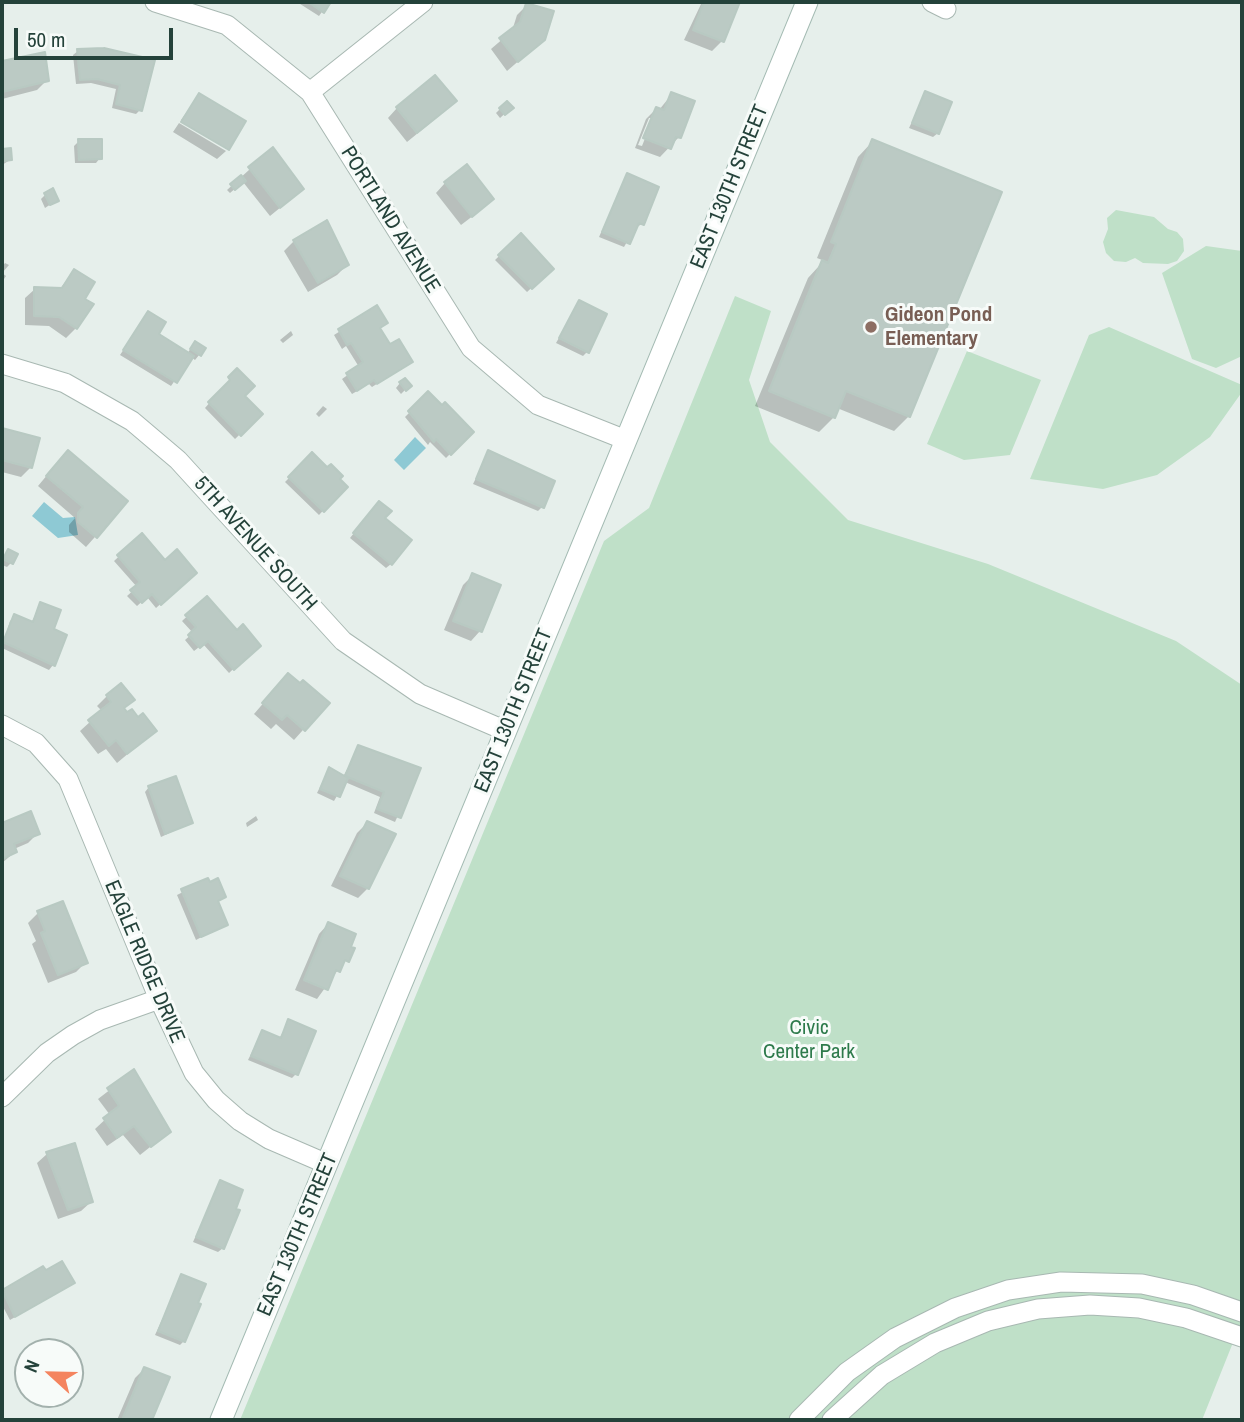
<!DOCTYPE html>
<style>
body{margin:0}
#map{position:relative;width:1244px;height:1422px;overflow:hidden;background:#e6efeb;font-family:"Archivo Narrow",sans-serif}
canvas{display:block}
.frame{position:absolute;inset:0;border:4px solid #24423a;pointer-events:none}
.north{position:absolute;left:14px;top:1338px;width:70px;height:70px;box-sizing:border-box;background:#f7fbf9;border:2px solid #a3b1ad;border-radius:50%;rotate:292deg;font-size:19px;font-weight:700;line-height:28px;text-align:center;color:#24423a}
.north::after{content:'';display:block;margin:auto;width:24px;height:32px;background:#f4845f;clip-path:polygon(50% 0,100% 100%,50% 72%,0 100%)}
.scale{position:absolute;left:14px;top:28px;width:159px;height:32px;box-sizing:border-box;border:4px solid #24423a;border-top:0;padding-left:9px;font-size:21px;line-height:24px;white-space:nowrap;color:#24423a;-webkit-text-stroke:5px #f7fbf9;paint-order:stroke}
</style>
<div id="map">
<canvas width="1244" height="1422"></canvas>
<div class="frame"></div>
<div class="north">N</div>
<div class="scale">50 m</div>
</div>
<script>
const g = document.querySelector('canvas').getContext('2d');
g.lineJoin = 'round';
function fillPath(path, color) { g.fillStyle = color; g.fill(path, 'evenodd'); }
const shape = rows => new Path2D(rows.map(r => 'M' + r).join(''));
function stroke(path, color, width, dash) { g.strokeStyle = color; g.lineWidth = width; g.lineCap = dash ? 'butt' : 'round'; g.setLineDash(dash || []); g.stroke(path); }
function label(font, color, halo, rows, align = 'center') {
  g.font = font + ' "Archivo Narrow",sans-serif'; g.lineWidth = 6; g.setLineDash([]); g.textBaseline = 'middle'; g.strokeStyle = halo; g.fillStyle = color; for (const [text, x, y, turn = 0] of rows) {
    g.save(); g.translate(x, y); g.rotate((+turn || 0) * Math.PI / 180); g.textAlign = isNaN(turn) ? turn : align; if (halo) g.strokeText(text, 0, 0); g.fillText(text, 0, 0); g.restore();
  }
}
fillPath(shape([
 [1116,210,1154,217,1168,229,1177,232,1183,239,1184,251,1177,261,1168,264,1143,263,1135,258,1126,262,1114,261,1106,253,1103,242,1108,229,1107,218],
 [1206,246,1242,251,1242,356,1216,368,1192,359,1162,273],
 [735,296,771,311,749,380,770,442,848,520,988,564,1176,641,1242,685,1242,1320,1202,1420,240,1420,604,541,649,508],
 [1109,327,1242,385,1242,392,1210,437,1157,475,1103,489,1030,479,1089,335],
 [967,351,1041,380,1010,455,964,460,927,444]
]), '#bfe0c8');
fillPath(shape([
 [415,437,426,448,404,470,394,460],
 [44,502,63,518,75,517,78,535,58,538,32,516]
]), '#8ec9d4');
fillPath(shape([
 [297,2,329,2,319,16],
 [702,2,738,2,722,41,712,51,684,40],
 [527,5,544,39,507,71,491,49,512,31,517,15],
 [104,50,140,110,136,114,112,108,116,89,91,83,76,84,73,55,78,51],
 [43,54,47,80,37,90,2,99,2,64],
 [926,93,938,133,933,137,909,128],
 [672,94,679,137,660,157,635,148,646,119,656,109,659,110],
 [649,118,653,118,642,146,638,145],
 [199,95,244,122,227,149,181,120],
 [397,108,445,111,407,142,388,118],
 [511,108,500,118,496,113,500,109],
 [179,123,226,151,217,159,173,132],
 [79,141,100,158,96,163,75,163,74,146],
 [873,141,909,416,894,431,837,408,834,417,819,432,755,406,808,278,819,266,822,260,817,258,858,157],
 [272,149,292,198,270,216,243,182,230,193,227,190],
 [3,151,10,160,2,165,2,152],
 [627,175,657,188,642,224,635,228,624,247,599,237],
 [445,183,482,209,461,225,436,193],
 [45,195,57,200,45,208,41,199],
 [521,235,552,269,527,292,495,260],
 [294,241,347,265,337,275,308,292,284,251],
 [5,263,9,265,2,273,6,276,2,282,2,267],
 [74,271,83,299,76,328,66,338,49,326,25,325,25,298,35,289,59,290],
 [580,302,587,352,583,356,556,343],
 [377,308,379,328,390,347,411,362,372,387,369,384,352,394,342,379,359,367,346,346,342,349,334,335],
 [148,313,156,335,187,354,191,348,204,349,195,360,191,357,171,386,120,355],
 [291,331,293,335,283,343,280,340],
 [237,371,243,396,261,414,235,439,205,408],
 [400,383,409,386,401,394,396,388],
 [428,394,472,432,446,458,430,442,428,445,405,417],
 [323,406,327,409,319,417,316,414],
 [2,430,38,439,31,467,21,477,2,472],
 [489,452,533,471,542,507,538,511,473,484],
 [312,455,345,487,319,515,285,482],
 [58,462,126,502,86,547,69,532,69,525,75,518,38,486],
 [375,507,383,519,391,564,386,568,350,538],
 [141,536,165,562,195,573,156,608,147,597,137,606,127,596,137,587,114,561],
 [8,551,11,563,7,567,2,565,2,559],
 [472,576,480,631,471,641,444,630,463,585],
 [207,598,237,632,259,645,229,673,203,644,194,651,185,640,193,633,182,621],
 [41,604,51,630,53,665,49,670,2,648,10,621,15,616,31,623],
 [279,685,327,703,294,740,276,724,271,729,254,714],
 [107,696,127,714,155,731,117,763,106,749,98,754,80,731,102,711,97,706],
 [359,747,419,769,395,822,374,813,380,797,345,782,334,801,317,793,329,769,344,775],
 [149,787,191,823,161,837,145,792],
 [30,814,38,833,28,843,14,849,15,852,2,863,2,825],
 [256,816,258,820,247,827,246,823],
 [367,823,368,888,358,898,331,886,357,833],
 [207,880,224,897,217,902,226,924,196,940,177,895],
 [38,913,86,962,76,972,48,983,32,944,36,941,28,923],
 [328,924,353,949,317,999,295,990,319,934],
 [288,1022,296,1074,292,1078,248,1060,262,1032,279,1039],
 [133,1072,169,1132,140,1155,123,1135,107,1146,95,1129,110,1115,98,1099],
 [47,1154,91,1202,81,1211,58,1219,37,1163],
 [220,1182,223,1248,218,1252,193,1242],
 [43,1268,45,1273,73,1283,10,1320,2,1305,2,1292],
 [182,1276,184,1341,180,1345,155,1335],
 [144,1369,168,1378,151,1420,117,1420,135,1378]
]), '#0003');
const building = shape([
 [308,2,331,2,324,13,308,2],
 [707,2,740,2,724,42,693,30,703,4,707,2],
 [526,3,554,11,545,40,518,62,499,38,520,22,526,3],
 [104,48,155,60,142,111,116,104,120,85,97,79,80,80,77,49,104,48],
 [45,52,49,81,2,92,2,61,45,52],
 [435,75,457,101,417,133,396,107,435,75],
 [925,91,952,102,939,134,912,123,925,91],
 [671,92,695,101,681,138,676,137,671,149,643,138,656,107,664,110,671,92],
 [199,93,246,121,229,150,181,122,199,93],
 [507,101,514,108,505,115,499,108,507,101],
 [78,139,102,139,102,159,79,160,78,139],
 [872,139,1002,192,910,417,846,391,835,418,769,391,822,260,828,263,836,244,831,242,872,139],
 [273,147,304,189,280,208,248,167,273,147],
 [11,148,12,160,4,161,2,149,11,148],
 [467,164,494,199,472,217,444,182,467,164],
 [627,173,659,187,644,225,639,223,630,244,602,232,627,173],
 [241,175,246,181,235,190,230,184,241,175],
 [53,188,59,201,50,205,44,193,53,188],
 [327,220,349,265,318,283,293,240,327,220],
 [521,233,554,269,532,289,498,255,521,233],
 [74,269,95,282,85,299,94,304,77,329,59,317,34,316,34,287,62,288,74,269],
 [579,300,607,314,589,353,559,338,579,300],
 [377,305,388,323,380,328,390,344,399,339,413,362,377,384,374,380,357,391,346,373,363,362,351,343,347,345,338,329,377,305],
 [148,311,166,322,159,334,194,356,177,383,123,350,148,311],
 [195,341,206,348,201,356,190,349,195,341],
 [237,368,255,386,245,396,263,414,241,436,208,402,230,380,228,377,237,368],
 [405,378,412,386,406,391,399,382,405,378],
 [428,391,442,405,445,402,474,432,451,455,436,439,434,442,408,411,428,391],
 [2,428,40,438,32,468,2,460,2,428],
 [68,450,128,501,97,538,78,522,78,513,83,507,46,476,68,450],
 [488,450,555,481,544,508,476,479,488,450],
 [312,452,327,467,331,464,343,476,340,479,348,487,324,512,288,477,312,452],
 [379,501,392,511,385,518,412,540,392,565,353,533,379,501],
 [142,533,165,560,177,549,197,573,161,605,152,594,142,603,130,590,140,582,117,555,142,533],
 [8,549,18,554,13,564,3,559,8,549],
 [472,573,501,585,482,632,453,621,472,573],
 [207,596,237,630,243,624,261,646,234,670,208,641,200,648,188,635,196,627,185,615,207,596],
 [40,602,61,610,54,629,67,635,55,666,3,642,14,614,33,622,40,602],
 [288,673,300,683,303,680,330,703,305,731,287,715,282,720,262,703,288,673],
 [121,683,135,700,124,708,127,712,132,709,138,717,143,713,157,731,127,754,116,740,109,746,88,720,111,702,106,695,121,683],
 [358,745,421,768,401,818,377,809,384,792,345,776,358,745],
 [329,767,348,778,340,797,320,789,329,767],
 [176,776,193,823,165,834,148,786,176,776],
 [31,811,40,834,14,844,17,852,2,859,2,823,31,811],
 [367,821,396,834,369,889,340,876,367,821],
 [208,878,210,882,218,878,226,897,218,901,228,925,201,937,181,889,208,878],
 [63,901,88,963,58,975,41,933,45,931,37,911,63,901],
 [328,922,356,934,351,947,355,948,349,962,345,960,340,972,336,970,328,990,304,980,328,922],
 [288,1019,316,1031,298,1075,251,1056,262,1030,281,1038,288,1019],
 [134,1069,171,1132,151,1147,134,1126,117,1138,103,1118,119,1106,107,1088,134,1069],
 [75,1143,93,1202,68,1210,46,1152,75,1143],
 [220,1180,243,1190,236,1209,240,1210,224,1249,196,1237,220,1180],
 [62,1261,75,1283,15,1317,2,1290,43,1266,46,1270,62,1261],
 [181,1274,206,1284,198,1303,201,1304,185,1342,158,1331,181,1274],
 [144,1367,170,1377,152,1420,122,1420,144,1367]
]);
fillPath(building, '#bbcac4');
stroke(building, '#b8c9c2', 2);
const street = shape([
 [155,2,227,25,310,92,471,348,538,405,626,440],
 [932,2,946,9],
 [310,92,423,2],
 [2,364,65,383,132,421,178,460,343,641,420,694,506,731],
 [2,725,36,743,68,779,159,999,194,1073,216,1100,240,1121,269,1139,327,1164],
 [2,1097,47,1053,73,1035,100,1020,159,999],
 [799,1420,847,1372,895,1338,955,1308,1008,1290,1061,1282,1142,1284,1193,1295,1242,1312],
 [832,1420,882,1375,935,1343,988,1321,1038,1309,1090,1305,1139,1308,1186,1318,1242,1337]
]);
const secondary = shape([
 [221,1420,807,2]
]);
stroke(street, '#a8b8b2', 21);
stroke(secondary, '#a4bbb3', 23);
stroke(street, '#fff', 19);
stroke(secondary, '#fff', 21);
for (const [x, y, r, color] of [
 [871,327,7,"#8d6e63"]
]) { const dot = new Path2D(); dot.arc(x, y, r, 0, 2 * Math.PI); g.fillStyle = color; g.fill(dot); stroke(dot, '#f7fbf9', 2.5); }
label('21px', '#24423a', '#f7fbf9', [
 ["EAST 130TH STREET",730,187,-68],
 ["PORTLAND AVENUE",390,220,58],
 ["5TH AVENUE SOUTH",255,544,48],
 ["EAST 130TH STREET",514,711,-68],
 ["EAGLE RIDGE DRIVE",144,962,67],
 ["EAST 130TH STREET",298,1235,-67]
]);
label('bold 21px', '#785e54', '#f7fbf9', [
 ["Gideon Pond",885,315],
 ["Elementary",885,339]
], 'left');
label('21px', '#2d7a4b', '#f7fbf9', [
 ["Civic",809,1028],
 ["Center Park",809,1052]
]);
</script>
